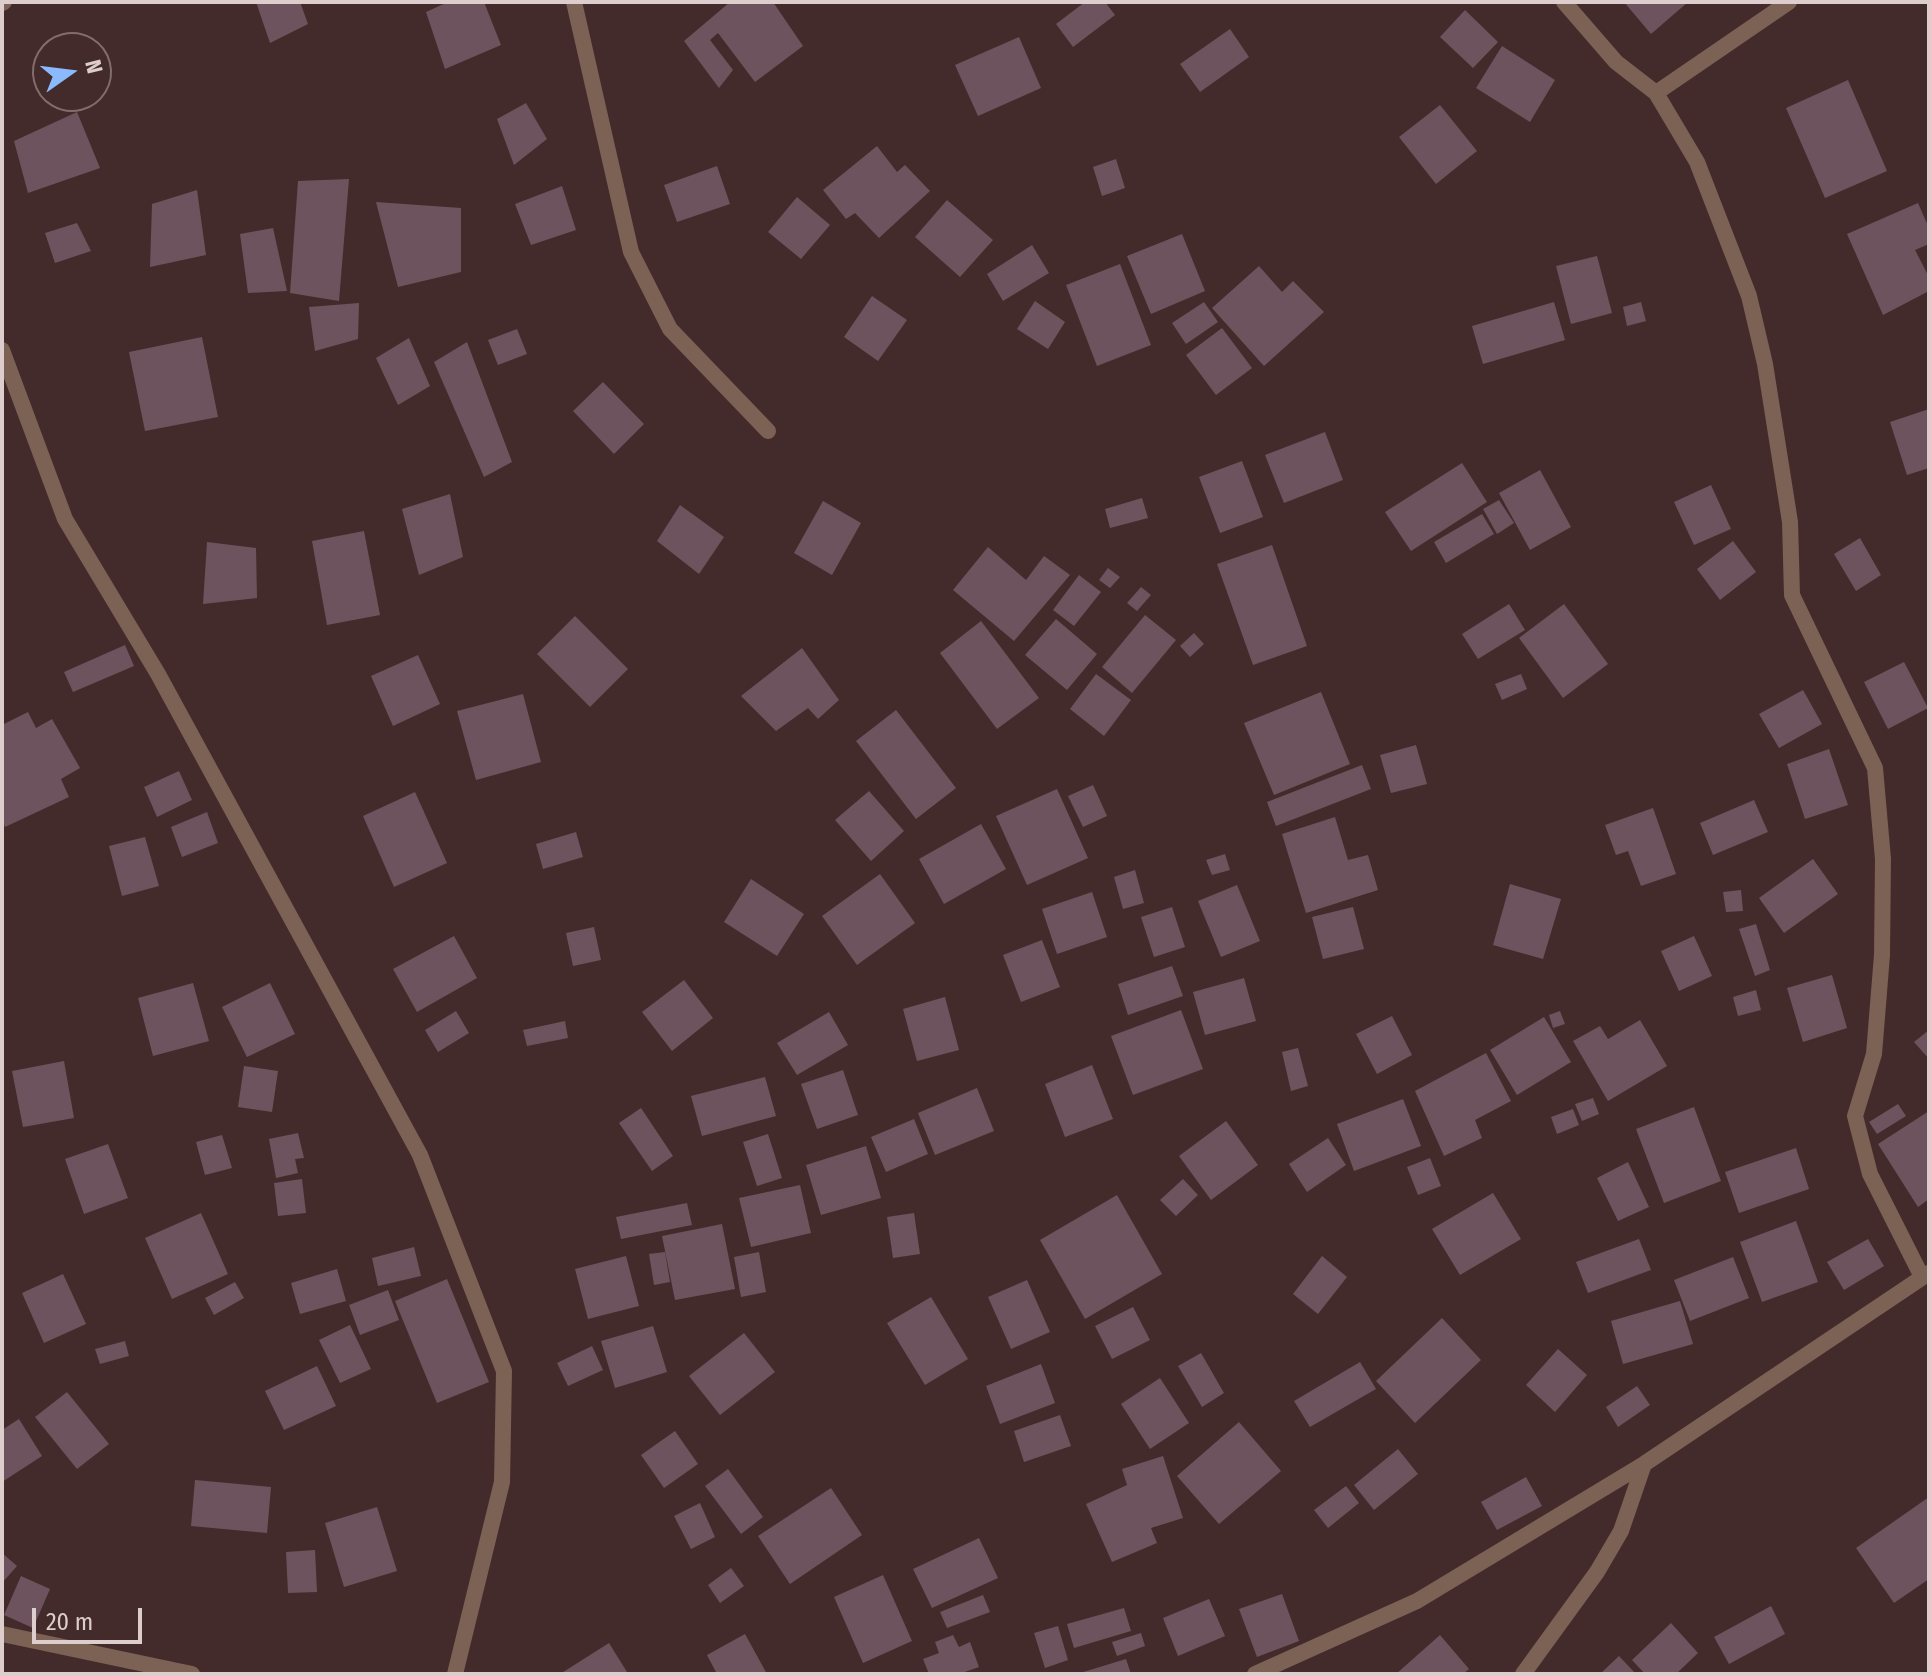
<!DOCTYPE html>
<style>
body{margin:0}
#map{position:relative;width:1931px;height:1676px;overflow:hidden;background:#442b2b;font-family:"Fira Sans Condensed",sans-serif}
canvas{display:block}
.frame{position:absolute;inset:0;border:4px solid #decdcd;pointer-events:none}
.north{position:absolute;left:32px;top:32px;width:80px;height:80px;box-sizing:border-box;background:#442b2b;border:2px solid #826c6c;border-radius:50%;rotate:76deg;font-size:22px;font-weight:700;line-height:32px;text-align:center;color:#decdcd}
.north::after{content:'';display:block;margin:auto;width:28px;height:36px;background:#8abafc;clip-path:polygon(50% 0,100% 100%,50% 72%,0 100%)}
.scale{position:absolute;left:32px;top:1608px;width:110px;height:36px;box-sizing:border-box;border:4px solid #decdcd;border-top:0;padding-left:10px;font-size:24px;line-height:28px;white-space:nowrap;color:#decdcd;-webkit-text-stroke:6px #442b2b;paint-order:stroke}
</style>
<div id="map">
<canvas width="1931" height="1676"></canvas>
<div class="frame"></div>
<div class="north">N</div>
<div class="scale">20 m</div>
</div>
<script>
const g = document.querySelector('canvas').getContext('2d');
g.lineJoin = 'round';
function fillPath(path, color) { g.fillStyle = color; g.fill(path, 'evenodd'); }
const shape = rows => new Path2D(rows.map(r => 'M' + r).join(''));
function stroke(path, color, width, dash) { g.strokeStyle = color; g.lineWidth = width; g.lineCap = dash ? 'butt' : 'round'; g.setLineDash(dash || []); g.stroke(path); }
fillPath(shape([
 [256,2,300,2,308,24,270,43],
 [448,2,484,2,501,45,445,69,426,12],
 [730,2,773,2,803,46,755,82,718,33,710,40,733,70,719,88,684,41],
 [1085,2,1105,2,1115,15,1073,47,1056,24],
 [1624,2,1688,2,1651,34],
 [1465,10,1498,42,1473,68,1440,37],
 [1230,29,1249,57,1200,92,1180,64],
 [1019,37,1041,88,978,116,955,65],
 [1502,46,1555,80,1530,122,1476,88],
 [1848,80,1887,171,1825,198,1786,108],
 [526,103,547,139,514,165,497,119],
 [1440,105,1477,151,1436,184,1399,137],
 [77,112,100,168,28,193,14,141],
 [877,146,897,172,905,165,930,191,879,238,855,213,846,219,823,190],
 [1116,159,1125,188,1102,196,1093,167],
 [717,166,730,204,677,222,664,185],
 [349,179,339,301,290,293,298,181],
 [562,186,576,230,531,245,515,204],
 [197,190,206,255,150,267,152,204],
 [797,197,830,225,801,259,768,232],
 [947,200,993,240,960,277,915,237],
 [376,202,461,208,461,272,398,287],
 [1918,203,1929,228,1929,244,1915,250,1929,277,1929,291,1883,315,1847,234],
 [77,223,91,251,55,263,45,233],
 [273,228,287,291,248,293,240,234],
 [1182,234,1205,291,1151,314,1127,256],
 [1032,245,1049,273,1003,301,987,274],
 [1597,256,1612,313,1571,324,1556,266],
 [1120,264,1151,345,1097,366,1066,285],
 [1259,266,1282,292,1293,281,1324,312,1264,366,1212,308],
 [872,296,907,320,878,361,844,337],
 [1035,301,1065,322,1048,349,1017,329],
 [1204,302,1218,322,1186,344,1172,323],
 [1554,302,1565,340,1483,364,1472,326],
 [1641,302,1646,321,1627,326,1623,307],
 [359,303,358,339,315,351,309,307],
 [1222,328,1252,368,1216,395,1186,355],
 [517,329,527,354,498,365,488,340],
 [202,337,218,417,145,431,129,352],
 [409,338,430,386,398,405,376,358],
 [467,342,512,462,484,477,434,362],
 [603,382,644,424,614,454,573,411],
 [1929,409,1929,468,1907,475,1890,422],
 [1325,432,1343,480,1284,503,1265,455],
 [1242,461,1263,517,1220,533,1199,477],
 [1462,463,1487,502,1411,551,1385,512],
 [1540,470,1571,527,1530,550,1499,493],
 [1711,485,1731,529,1694,545,1674,502],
 [450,494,463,557,419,575,402,509],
 [1142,498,1148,518,1110,528,1105,509],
 [1499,500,1514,523,1497,534,1483,509],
 [823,501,861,523,832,575,794,553],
 [680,505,724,537,699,574,657,541],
 [1482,514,1494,534,1446,563,1434,542],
 [364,531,380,615,327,625,312,541],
 [1860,538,1881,575,1856,591,1834,554],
 [1733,541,1756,572,1720,600,1697,569],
 [207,542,256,548,257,598,203,604],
 [1272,545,1307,646,1253,665,1217,564],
 [988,547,1026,580,1044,556,1070,575,1014,641,953,590],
 [1108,568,1120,577,1110,588,1099,580],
 [1079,575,1101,592,1074,626,1053,610],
 [1141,587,1151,595,1137,611,1127,603],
 [1509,604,1525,630,1478,659,1462,634],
 [1564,604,1608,664,1563,698,1519,638],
 [1145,615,1176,640,1132,693,1102,667],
 [575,616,628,669,590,707,537,654],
 [1056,619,1097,654,1067,690,1025,655],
 [981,621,1039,698,997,729,940,653],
 [1194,633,1204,644,1190,657,1180,646],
 [125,645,134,666,73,692,64,672],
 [802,648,839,700,818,719,808,708,776,731,741,696],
 [418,655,440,704,393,726,371,676],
 [1904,662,1928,708,1888,729,1864,682],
 [1096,674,1131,700,1104,736,1070,709],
 [1521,674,1527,689,1502,700,1495,684],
 [1803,690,1822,724,1779,748,1759,714],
 [1321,692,1350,764,1274,795,1244,723],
 [523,694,541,762,476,780,457,711],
 [896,710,956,788,916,819,856,741],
 [28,712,36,728,52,719,80,768,61,779,69,797,5,827,2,820,2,725],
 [1416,745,1427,784,1391,793,1380,755],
 [1829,749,1848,805,1805,819,1787,764],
 [1362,765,1371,789,1276,826,1267,802],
 [179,771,192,800,157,817,144,787],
 [1093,785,1107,816,1083,827,1068,796],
 [1057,789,1088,858,1027,885,996,816],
 [869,791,904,831,871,861,835,820],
 [415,792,447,863,394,887,363,816],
 [1754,800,1768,832,1713,855,1700,823],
 [1653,808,1676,874,1641,886,1628,851,1616,855,1605,825],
 [207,812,218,843,182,857,171,827],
 [1335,817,1348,860,1368,855,1378,890,1306,913,1282,834],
 [981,824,1006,869,944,904,919,859],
 [576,832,583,857,543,869,536,844],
 [145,837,159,886,122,896,109,846],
 [1225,854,1230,870,1212,875,1206,860],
 [1813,859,1838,894,1784,933,1759,898],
 [1135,870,1144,903,1123,909,1114,877],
 [880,874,915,923,857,965,822,916],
 [751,879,804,914,777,956,724,922],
 [1510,884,1561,899,1543,959,1493,945],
 [1237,885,1260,941,1221,957,1198,901],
 [1741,890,1743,911,1726,912,1723,892],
 [1092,892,1107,937,1057,954,1042,909],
 [1172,907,1185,947,1154,957,1141,917],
 [1353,907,1364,949,1323,959,1312,917],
 [1756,924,1770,970,1755,976,1739,929],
 [594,927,601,960,573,966,566,933],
 [454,936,477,978,417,1012,393,969],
 [1694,936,1712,976,1679,991,1661,951],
 [1042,940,1060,987,1021,1002,1003,955],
 [1172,966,1183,996,1128,1015,1118,984],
 [1832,975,1847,1028,1803,1042,1787,988],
 [1244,978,1256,1021,1205,1035,1193,992],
 [684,980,713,1018,672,1051,642,1012],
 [193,983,209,1041,153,1056,138,998],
 [270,983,295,1034,247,1057,222,1007],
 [1756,990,1761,1010,1738,1016,1733,997],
 [945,997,959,1050,917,1061,903,1009],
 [1181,1010,1203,1069,1133,1095,1111,1036],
 [456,1011,469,1033,438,1052,425,1030],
 [1560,1011,1565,1024,1553,1028,1549,1015],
 [829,1012,848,1045,797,1075,777,1043],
 [1392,1016,1412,1055,1377,1074,1356,1034],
 [1544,1017,1571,1062,1517,1095,1490,1050],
 [1640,1020,1667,1066,1608,1101,1573,1041,1600,1026,1608,1039],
 [565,1021,568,1038,527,1046,523,1030],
 [1929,1030,1929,1059,1914,1042],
 [1298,1048,1308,1086,1291,1091,1282,1052],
 [1486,1053,1511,1101,1475,1120,1482,1138,1444,1156,1415,1091],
 [64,1061,74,1118,23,1127,12,1071],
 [1092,1065,1113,1119,1065,1137,1045,1084],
 [244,1066,278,1071,272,1112,238,1107],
 [843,1070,858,1115,817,1129,801,1084],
 [765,1077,776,1116,702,1136,691,1096],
 [977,1088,994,1131,935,1155,918,1113],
 [1593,1098,1599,1114,1582,1121,1575,1104],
 [1403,1099,1421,1146,1354,1171,1337,1124],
 [1898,1104,1906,1116,1877,1134,1869,1122],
 [1694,1107,1721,1181,1664,1203,1636,1129],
 [641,1108,673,1156,652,1171,619,1123],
 [1573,1109,1579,1125,1557,1134,1551,1117],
 [1929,1111,1929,1199,1918,1207,1878,1144],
 [914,1119,928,1154,886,1172,871,1137],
 [1226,1121,1258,1165,1211,1200,1179,1156],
 [298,1133,304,1158,295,1159,298,1173,276,1178,269,1139],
 [768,1134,782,1178,757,1186,743,1142],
 [222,1135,232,1168,205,1175,196,1142],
 [1328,1138,1346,1165,1307,1192,1289,1164],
 [108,1144,128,1198,84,1214,65,1159],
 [866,1146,881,1198,821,1215,806,1165],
 [1796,1148,1809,1189,1739,1213,1725,1172],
 [1430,1158,1441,1186,1418,1195,1407,1167],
 [1628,1162,1649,1207,1618,1221,1597,1178],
 [302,1179,306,1213,278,1216,274,1183],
 [1183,1179,1198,1195,1176,1216,1160,1200],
 [800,1185,811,1233,751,1247,739,1198],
 [1493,1193,1521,1239,1460,1275,1432,1229],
 [1117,1195,1162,1274,1085,1319,1040,1240],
 [687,1203,692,1225,621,1239,616,1217],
 [201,1213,228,1274,172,1299,145,1238],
 [914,1213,920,1254,893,1258,887,1217],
 [1796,1221,1818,1282,1762,1302,1740,1242],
 [722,1224,735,1289,675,1300,662,1236],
 [1639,1239,1651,1270,1588,1293,1576,1262],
 [1868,1239,1884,1266,1844,1290,1827,1262],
 [414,1247,421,1276,378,1286,372,1258],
 [665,1252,670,1282,654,1285,649,1254],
 [759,1252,766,1292,741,1297,734,1257],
 [626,1256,639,1306,588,1319,575,1269],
 [1322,1256,1347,1277,1318,1314,1293,1294],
 [1733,1257,1749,1298,1690,1321,1674,1280],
 [337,1269,346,1301,300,1314,291,1283],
 [63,1274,86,1324,44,1343,22,1293],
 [447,1279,489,1382,437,1403,395,1301],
 [1027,1280,1050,1332,1011,1349,988,1297],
 [235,1282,244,1298,214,1315,205,1298],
 [388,1290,399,1320,360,1335,349,1305],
 [931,1297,968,1359,925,1385,887,1323],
 [1680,1301,1693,1344,1623,1364,1611,1321],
 [1133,1307,1150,1340,1112,1359,1095,1326],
 [1442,1318,1481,1360,1415,1423,1376,1381],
 [350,1325,371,1369,340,1383,319,1340],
 [653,1326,667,1372,615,1388,601,1341],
 [744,1333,775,1372,720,1415,689,1376],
 [125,1341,129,1356,100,1364,95,1349],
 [592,1346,603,1370,568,1386,557,1363],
 [1558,1349,1587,1375,1555,1412,1526,1385],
 [1201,1353,1224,1393,1202,1407,1178,1366],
 [1360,1362,1376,1389,1310,1427,1294,1401],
 [1041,1364,1055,1403,1000,1424,986,1386],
 [317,1366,336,1406,284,1430,265,1391],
 [1160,1378,1189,1423,1150,1449,1121,1404],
 [1637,1386,1650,1405,1618,1427,1606,1407],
 [67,1392,109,1444,77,1469,35,1417],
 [1060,1415,1071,1446,1024,1462,1014,1431],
 [19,1419,42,1456,2,1482,2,1430],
 [1239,1422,1281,1471,1219,1524,1177,1476],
 [675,1431,698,1464,664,1488,641,1455],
 [1398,1449,1418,1474,1374,1510,1354,1485],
 [1163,1456,1183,1518,1151,1528,1157,1543,1112,1562,1086,1504,1127,1485,1122,1469],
 [728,1469,763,1517,741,1534,705,1486],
 [1526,1477,1542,1506,1497,1530,1481,1502],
 [195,1480,271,1487,267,1533,191,1526],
 [1346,1486,1359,1503,1328,1528,1314,1510],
 [831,1488,862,1535,790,1584,758,1536],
 [1929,1497,1929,1579,1894,1603,1856,1548],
 [700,1503,715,1537,691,1549,674,1516],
 [377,1507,397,1571,344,1587,325,1523],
 [979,1538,998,1578,932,1608,913,1569],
 [315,1550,317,1592,288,1593,286,1552],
 [2,1553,17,1566,2,1583],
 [731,1568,744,1586,720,1603,708,1585],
 [883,1575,912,1641,863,1663,834,1597],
 [21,1576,50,1589,33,1628,4,1615],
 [1282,1594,1299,1641,1257,1657,1239,1609],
 [983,1595,990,1612,947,1628,940,1612],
 [1209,1599,1225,1636,1178,1656,1163,1618],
 [1771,1606,1785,1634,1729,1664,1714,1637],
 [1124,1608,1131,1631,1074,1648,1067,1624],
 [1671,1623,1698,1653,1676,1674,1645,1674,1632,1660],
 [1058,1626,1068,1660,1045,1668,1034,1633],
 [1141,1633,1145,1646,1117,1656,1112,1642],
 [745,1634,767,1674,717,1674,707,1655],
 [953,1635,959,1647,970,1642,979,1667,959,1674,929,1674,923,1659,939,1653,935,1642],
 [1440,1635,1469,1669,1463,1674,1396,1674],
 [609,1643,627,1672,624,1674,560,1674],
 [1619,1656,1636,1674,1600,1674],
 [1126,1659,1131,1674,1080,1674,1080,1673]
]), '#6d535d');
stroke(shape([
 [574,2,631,252,670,329,768,431],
 [1564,2,1616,62,1656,93,1697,162,1749,296,1765,364,1790,522,1792,595,1875,768,1883,859,1882,955,1874,1054,1855,1116,1870,1174,1922,1277],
 [2,3,4,2],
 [1656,93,1789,2],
 [2,350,65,519,158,674,420,1155,504,1371,502,1482,455,1674],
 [2,1634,192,1674],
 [1255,1674,1417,1601,1644,1464,1929,1273],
 [1523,1674,1597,1572,1621,1531,1644,1464]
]), '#7c6155', 16);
</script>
